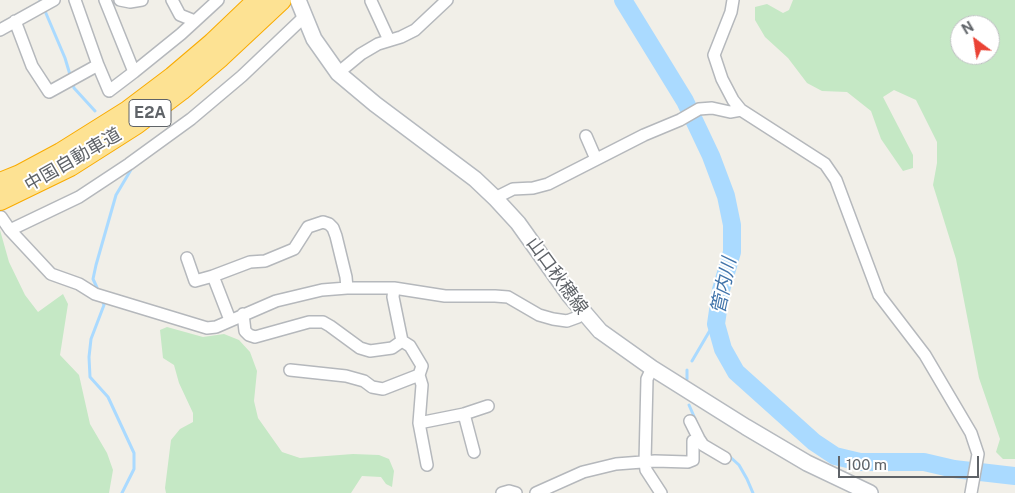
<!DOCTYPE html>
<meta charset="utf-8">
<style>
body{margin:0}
#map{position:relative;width:1015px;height:493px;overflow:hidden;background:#f1efe8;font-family:"Public Sans",sans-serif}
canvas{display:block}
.north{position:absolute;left:950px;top:15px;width:50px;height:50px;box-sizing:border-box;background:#fff;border:1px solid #bfc1c3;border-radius:50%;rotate:329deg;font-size:14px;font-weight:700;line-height:20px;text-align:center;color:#5f6368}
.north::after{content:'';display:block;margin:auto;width:18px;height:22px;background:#ea4335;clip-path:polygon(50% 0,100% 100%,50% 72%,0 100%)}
.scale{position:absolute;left:838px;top:456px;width:141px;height:22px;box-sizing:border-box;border:2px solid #5f6368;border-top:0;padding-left:6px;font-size:15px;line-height:18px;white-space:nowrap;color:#5f6368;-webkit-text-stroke:4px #fff;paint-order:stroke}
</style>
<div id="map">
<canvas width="1015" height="493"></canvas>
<div class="north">N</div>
<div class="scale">100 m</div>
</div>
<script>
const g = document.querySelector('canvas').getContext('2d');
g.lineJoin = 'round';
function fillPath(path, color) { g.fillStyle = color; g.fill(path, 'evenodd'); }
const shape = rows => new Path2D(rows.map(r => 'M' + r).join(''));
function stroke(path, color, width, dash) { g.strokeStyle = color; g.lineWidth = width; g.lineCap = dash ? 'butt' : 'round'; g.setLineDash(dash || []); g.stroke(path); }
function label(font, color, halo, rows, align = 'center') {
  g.font = font + ' "Public Sans","Noto Sans JP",sans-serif'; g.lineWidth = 4; g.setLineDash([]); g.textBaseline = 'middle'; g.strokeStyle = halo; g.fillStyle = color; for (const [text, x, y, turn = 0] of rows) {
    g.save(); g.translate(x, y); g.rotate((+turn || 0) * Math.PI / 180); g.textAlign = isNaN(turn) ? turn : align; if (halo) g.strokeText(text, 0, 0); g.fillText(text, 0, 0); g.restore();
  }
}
fillPath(shape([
 [793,0,1015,0,1015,459,1003,459,996,452,1000,439,979,378,956,259,933,185,937,163,937,142,916,100,894,90,883,97,913,155,913,168,903,171,881,139,871,111,847,92,822,91,807,83,788,58,765,37,755,20,755,7,767,4,783,13,789,10],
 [960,25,990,25,990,55,960,55],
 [0,230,9,262,25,295,38,312,63,294,68,304,60,355,79,375,90,424,107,453,113,470,109,493,0,493],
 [167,327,203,337,224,334,239,340,250,352,257,371,254,401,258,418,282,452,300,458,353,454,379,455,389,459,394,471,392,487,386,484,381,477,362,476,351,493,166,493,165,488,171,440,180,429,193,422,193,413,179,383,174,365,163,358,160,330]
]), '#c5e8c5');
stroke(shape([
 [40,0,41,1],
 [45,11,65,58,74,88,95,111],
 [99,292,93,279,96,265,116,195,132,168,131,167],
 [102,300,104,305,91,339,89,357,90,377,108,397,134,453,134,469,122,493],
 [692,361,709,332,716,324],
 [687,379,687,370],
 [689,405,696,421],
 [728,455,739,465,747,479,753,493]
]), '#aadaff', 3);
stroke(shape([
 [623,0,685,101,711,156,726,196,732,225,732,252,721,290,716,324,723,349,736,372,814,442,835,456,860,462,924,462,954,469,1015,476]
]), '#aadaff', 18);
const minor = shape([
 [105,0,134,72,181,34,218,0],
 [120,0,130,2,142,0],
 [172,0,180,15,195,21],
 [733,0,731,12,714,55,722,79,733,100,741,110,825,164,836,180,879,295,925,355,971,433,978,454,971,493],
 [371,1,389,40],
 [15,21,32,66,49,92,98,65,75,0],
 [0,30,54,0],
 [98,65,109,91,134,72],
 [338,73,361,54,378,44,401,37,415,30,447,0],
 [586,136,596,159],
 [495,198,513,189,533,188,548,184,644,135,680,120,699,109,712,108,730,112,741,110],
 [1,217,10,230,51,274,79,284,95,294,207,328,216,327,276,301,322,290,347,288,394,288,445,296,495,296,508,297,539,315,553,319,567,321,578,317,582,312],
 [10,230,79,197,129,164,191,119,242,76,304,17],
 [187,258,195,281,213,276],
 [394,288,393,297,402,341,410,346,422,366,419,375,422,385,419,423,427,465],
 [243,314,245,331,249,335,255,337,309,322,323,322,330,326,360,348,370,351,392,348,402,341],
 [230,320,213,276,250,262,265,261,294,249,308,227,323,222,329,224,333,228,336,236,346,277,347,288],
 [652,368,647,379,645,462,646,470,661,493],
 [290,370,346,376,364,381,372,387,383,389,419,375],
 [464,414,474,452],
 [690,421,699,439,703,445,725,458],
 [419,423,464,414,488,406],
 [502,493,509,491,516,493],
 [536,493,583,472,616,464,655,461,688,462,693,460,693,441,699,439]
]);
const secondary = shape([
 [298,0,314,39,338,73,375,104,475,179,495,198,518,223,570,296,600,331,652,368,746,427,807,463,870,493]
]);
const motorway = shape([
 [0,183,20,175,61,153,128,111,173,77,213,43,258,0],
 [0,200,70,166,136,124,181,90,220,57,281,0]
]);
stroke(minor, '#b5b8bc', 14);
stroke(secondary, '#b6babf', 18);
stroke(motorway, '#f9ab00', 22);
stroke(minor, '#fff', 11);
stroke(secondary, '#fff', 15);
stroke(motorway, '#fde293', 20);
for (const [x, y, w] of [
 [150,113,42]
]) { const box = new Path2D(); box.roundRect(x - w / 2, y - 13.5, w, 27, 4); g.fillStyle = '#fff'; g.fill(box); stroke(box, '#5f6368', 1); }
label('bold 16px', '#5f6368', null, [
 ["E2A",150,113]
]);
label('18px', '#5f6368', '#fff', [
 ["中国自動車道",73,160,-30],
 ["山口秋穂線",557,276,54]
]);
label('italic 19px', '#4174aa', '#fff', [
 ["管内川",724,286,-78]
]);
</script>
